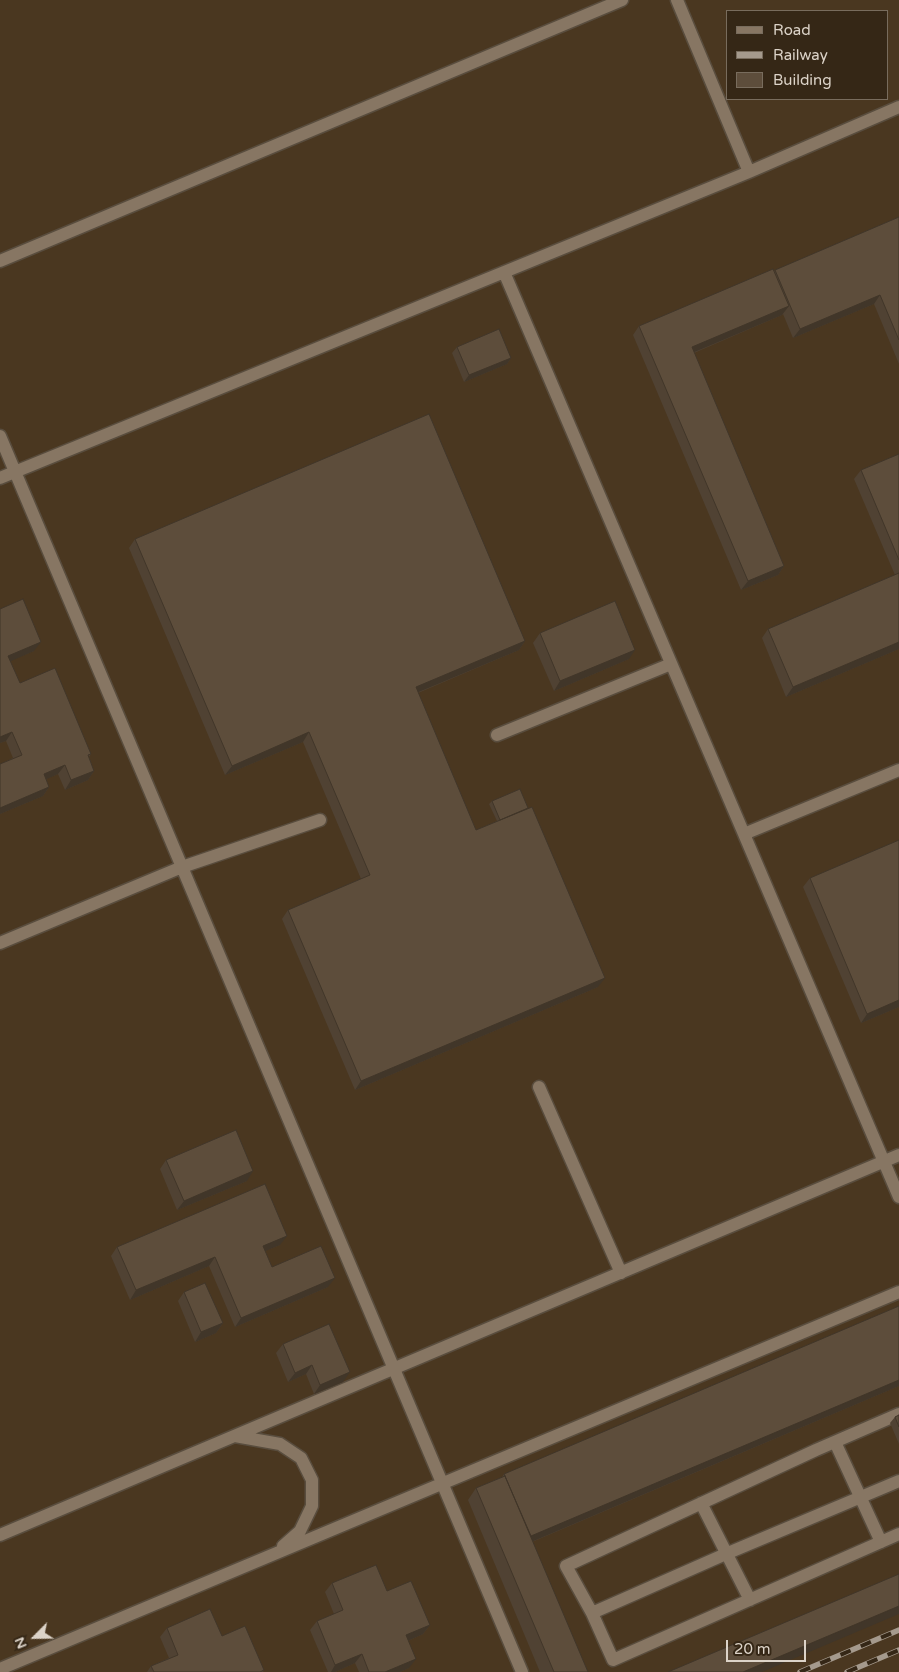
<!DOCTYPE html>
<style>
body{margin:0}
#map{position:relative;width:899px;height:1672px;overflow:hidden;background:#403120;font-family:"Varela Round",sans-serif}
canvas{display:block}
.legend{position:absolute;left:726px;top:10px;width:162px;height:90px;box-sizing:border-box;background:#352716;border:1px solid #786c5d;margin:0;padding:6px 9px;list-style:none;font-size:15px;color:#dcd3c8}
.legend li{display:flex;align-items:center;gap:10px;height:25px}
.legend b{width:25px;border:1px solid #786c5d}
.north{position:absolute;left:10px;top:1612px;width:50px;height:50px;-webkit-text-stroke:4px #352716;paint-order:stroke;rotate:247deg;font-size:14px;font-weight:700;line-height:20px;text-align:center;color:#dcd3c8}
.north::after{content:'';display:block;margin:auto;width:18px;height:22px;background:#dcd3c8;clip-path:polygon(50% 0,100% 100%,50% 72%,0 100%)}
.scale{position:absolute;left:726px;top:1640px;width:80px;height:22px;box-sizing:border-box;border:2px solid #dcd3c8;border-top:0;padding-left:6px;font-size:15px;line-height:18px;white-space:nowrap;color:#dcd3c8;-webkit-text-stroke:4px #352716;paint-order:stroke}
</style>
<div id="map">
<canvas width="899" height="1672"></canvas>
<ul class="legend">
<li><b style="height:6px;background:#877663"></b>Road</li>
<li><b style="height:6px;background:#a59a8d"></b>Railway</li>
<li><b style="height:14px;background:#5d4d3b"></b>Building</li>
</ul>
<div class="north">N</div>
<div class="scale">20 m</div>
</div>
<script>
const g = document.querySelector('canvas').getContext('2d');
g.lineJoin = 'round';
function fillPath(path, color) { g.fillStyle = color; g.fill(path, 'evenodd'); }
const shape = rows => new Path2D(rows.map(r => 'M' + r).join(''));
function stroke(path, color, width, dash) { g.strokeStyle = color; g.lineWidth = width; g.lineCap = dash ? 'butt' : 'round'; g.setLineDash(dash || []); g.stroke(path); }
fillPath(shape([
 [0,0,899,0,899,1672,0,1672],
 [728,11,888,11,888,99,728,99]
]), '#4a3720');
const minor = shape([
 [677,0,749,172],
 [0,261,622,0],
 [504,272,899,1197],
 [0,436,522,1672],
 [0,478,749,172,899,107],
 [497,735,671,664],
 [744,834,899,770],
 [0,943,182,867,320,820],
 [539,1087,621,1273],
 [899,1414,816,1450,566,1566,592,1613,613,1660,899,1534],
 [235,1436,280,1444,301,1458,312,1480,312,1506,300,1531,283,1546],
 [835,1442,881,1542],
 [701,1503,750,1600],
 [0,1535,899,1155],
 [592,1613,728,1553,899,1481],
 [0,1669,899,1292]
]);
stroke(minor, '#594d3e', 15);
stroke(minor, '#877663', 12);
const rail = shape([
 [800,1672,899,1630],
 [847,1672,899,1650]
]);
stroke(rail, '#a59a8d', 5.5);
stroke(rail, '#352716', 4, [11]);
fillPath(shape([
 [899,217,899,364,874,304,793,338,783,314,782,315,694,353,784,566,778,575,741,590,633,335,639,326,774,271,775,270],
 [457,347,511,358,507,364,464,382,452,353],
 [899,454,899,649,786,697,762,638,768,629,895,575,854,479,861,470],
 [135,539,525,641,519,650,418,693,476,830,497,821,489,804,492,801,598,987,355,1090,282,919,288,910,361,879,303,742,225,775,129,548],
 [0,609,34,651,10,661,20,683,91,754,89,757,94,771,88,780,65,790,58,774,46,779,49,787,43,796,0,814,0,764,13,758,6,741,0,743],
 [540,633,629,659,554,691,533,643],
 [810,878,899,1007,861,1023,803,887],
 [166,1160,247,1181,177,1210,160,1169],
 [280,1245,265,1251,272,1267,328,1287,235,1327,209,1266,130,1300,111,1256,117,1247],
 [184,1292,223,1323,216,1333,195,1342,178,1301],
 [899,1306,899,1386,532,1542,588,1672,540,1672,468,1500,476,1488,502,1477,504,1474],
 [283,1344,343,1382,314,1394,306,1374,288,1382,276,1353],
 [899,1415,899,1444,890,1423,895,1417],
 [332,1583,387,1591,430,1625,423,1634,408,1641,409,1668,400,1672,359,1672,355,1663,335,1672,328,1672,310,1630,317,1621,334,1614,325,1592],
 [167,1628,222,1636,264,1670,263,1672,147,1672,151,1666,169,1658,160,1637]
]), '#504233');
fillPath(shape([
 [880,295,874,304,793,338,800,329],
 [789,306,782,315,685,356,692,347],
 [511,358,507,364,464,382,469,375],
 [784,566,778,575,741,590,748,581],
 [525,641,519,650,409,696,416,687],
 [41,642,34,651,2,665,8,656],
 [899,642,899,649,786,697,793,687],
 [635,650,629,659,554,691,560,681],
 [12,732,6,741,0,743,0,737],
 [309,732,303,742,225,775,232,766],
 [65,765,58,774,38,783,44,774],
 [94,771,88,780,65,790,71,780],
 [49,787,43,796,0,814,0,808],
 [605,978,598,987,355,1090,361,1081],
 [899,1000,899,1007,861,1023,867,1014],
 [253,1171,247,1181,177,1210,184,1201],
 [287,1236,280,1245,256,1255,263,1246],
 [215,1257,209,1266,130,1300,136,1290],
 [335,1278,328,1287,235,1327,241,1318],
 [223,1323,216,1333,195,1342,201,1332],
 [312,1365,306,1374,288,1382,295,1373],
 [350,1372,343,1382,314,1394,320,1385],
 [899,1380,899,1386,524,1545,531,1536],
 [899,1606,899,1614,762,1672,743,1672],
 [430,1625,423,1634,399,1645,406,1635],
 [362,1654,355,1663,335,1672,331,1672,335,1665],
 [416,1659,409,1668,400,1672,385,1672]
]), '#413629');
const building = shape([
 [899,217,899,340,880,295,800,329,775,270,899,217],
 [773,269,789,306,692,347,784,566,748,581,639,326,773,269],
 [499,329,511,358,469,375,457,347,499,329],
 [429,414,525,641,416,687,476,830,532,807,605,978,361,1081,288,910,370,875,309,732,232,766,135,539,429,414],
 [899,454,899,560,861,470,899,454],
 [899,573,899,642,793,687,768,629,899,573],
 [23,599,41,642,8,656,20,683,55,668,91,754,88,755,94,771,71,780,65,765,44,774,49,787,0,808,0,764,22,755,12,732,0,737,0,609,23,599],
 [615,601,635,650,560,681,540,633,615,601],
 [520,789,528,808,500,820,492,801,520,789],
 [899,840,899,1000,867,1014,810,878,899,840],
 [236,1130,253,1171,184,1201,166,1160,236,1130],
 [265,1184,287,1236,263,1246,272,1267,321,1246,335,1278,241,1318,215,1257,136,1290,117,1247,265,1184],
 [205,1283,223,1323,201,1332,184,1292,205,1283],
 [899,1306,899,1380,531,1536,504,1474,899,1306],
 [329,1324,350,1372,320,1385,312,1365,295,1373,283,1344,329,1324],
 [899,1415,899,1427,895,1417,899,1415],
 [505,1476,588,1672,554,1672,476,1488,505,1476],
 [376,1565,387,1591,411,1581,430,1625,406,1635,416,1659,385,1672,369,1672,362,1654,335,1665,317,1621,343,1610,332,1583,376,1565],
 [899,1574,899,1606,743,1672,668,1672,899,1574],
 [210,1609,222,1636,245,1626,264,1670,260,1672,154,1672,151,1666,178,1655,167,1628,210,1609]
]);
fillPath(building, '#5d4d3b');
stroke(building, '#413629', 1);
</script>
